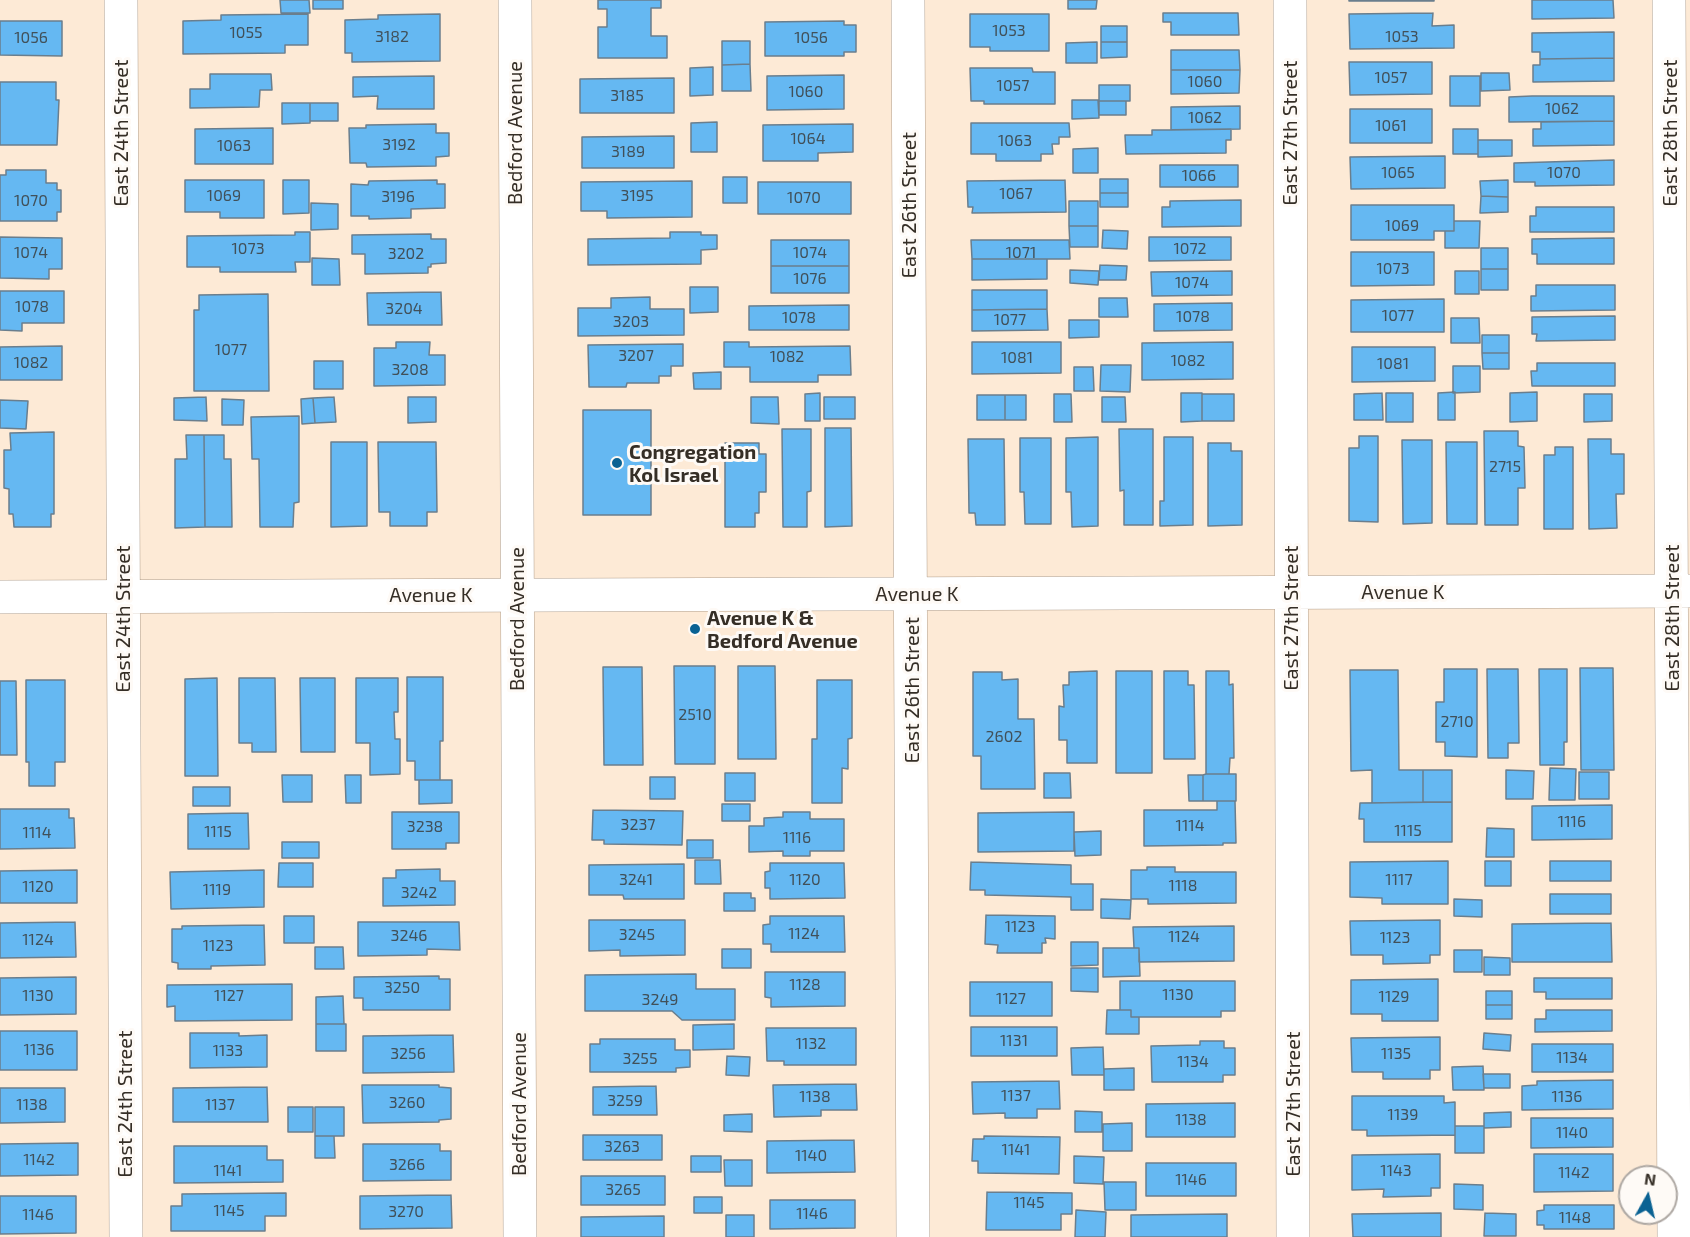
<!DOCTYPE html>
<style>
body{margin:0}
#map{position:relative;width:1690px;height:1237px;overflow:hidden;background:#fdead6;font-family:"Exo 2",sans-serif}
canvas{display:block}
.north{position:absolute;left:1618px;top:1165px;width:60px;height:60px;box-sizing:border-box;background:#fefaf6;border:2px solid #aea8a3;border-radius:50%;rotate:8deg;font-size:16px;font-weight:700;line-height:24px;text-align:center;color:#352e26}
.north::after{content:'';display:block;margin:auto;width:21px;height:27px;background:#0a6293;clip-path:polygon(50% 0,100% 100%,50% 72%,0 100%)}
</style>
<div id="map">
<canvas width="1690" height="1237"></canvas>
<div class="north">N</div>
</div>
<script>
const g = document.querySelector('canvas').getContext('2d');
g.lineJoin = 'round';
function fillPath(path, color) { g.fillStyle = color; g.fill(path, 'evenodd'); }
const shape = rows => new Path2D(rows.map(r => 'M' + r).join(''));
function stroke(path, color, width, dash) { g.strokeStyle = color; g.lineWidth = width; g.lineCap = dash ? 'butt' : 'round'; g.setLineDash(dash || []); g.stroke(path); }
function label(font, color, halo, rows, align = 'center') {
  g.font = font + ' "Exo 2",sans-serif'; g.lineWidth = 6; g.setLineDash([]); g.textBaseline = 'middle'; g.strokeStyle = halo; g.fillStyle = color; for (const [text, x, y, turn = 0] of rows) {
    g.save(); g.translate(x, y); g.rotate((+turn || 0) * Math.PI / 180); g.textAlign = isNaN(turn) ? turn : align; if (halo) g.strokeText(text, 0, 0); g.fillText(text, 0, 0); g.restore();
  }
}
const building = shape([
 [280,0,309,0,310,13,281,13,280,0],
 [313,0,343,0,343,9,313,9,313,0],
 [598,0,661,0,661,8,651,8,651,36,667,36,667,58,598,58,598,27,607,27,607,9,598,9,598,0],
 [1068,0,1097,0,1096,9,1068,9,1068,0],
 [1349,0,1434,0,1434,1,1349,1,1349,0],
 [1532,0,1613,0,1614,18,1532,19,1532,0],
 [1163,13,1238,13,1239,35,1171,35,1171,22,1163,22,1163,13],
 [1433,13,1432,26,1454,25,1454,48,1350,49,1349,14,1433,13],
 [308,14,308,45,285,45,285,53,183,54,183,21,221,20,221,15,308,14],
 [440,14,440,61,352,62,352,53,345,53,345,20,378,19,378,15,440,14],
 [970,14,1049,14,1049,51,990,51,990,47,970,47,970,14],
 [0,21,62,21,62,56,0,55,0,21],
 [844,21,844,25,856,25,856,52,844,52,844,56,765,56,765,22,844,21],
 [1101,26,1127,26,1127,42,1101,42,1101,26],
 [1614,32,1614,58,1540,59,1540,52,1532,52,1532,33,1614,32],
 [722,41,750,41,750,64,722,65,722,41],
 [1097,42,1097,63,1066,63,1066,43,1097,42],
 [1101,42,1127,42,1127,57,1101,58,1101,42],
 [1171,50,1239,50,1240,70,1171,70,1171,50],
 [1614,58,1614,81,1533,82,1533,65,1540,65,1540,59,1614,58],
 [1349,62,1432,62,1432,94,1350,95,1349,62],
 [750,64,751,91,722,91,722,65,750,64],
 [713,67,713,95,690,96,690,68,713,67],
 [970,68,1032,68,1033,72,1055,72,1055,104,984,104,984,101,971,101,970,68],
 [1171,70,1240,70,1239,93,1171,94,1171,70],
 [1481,73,1509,73,1510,90,1481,91,1481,73],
 [210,74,271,74,272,90,260,90,259,107,190,108,190,89,210,89,210,74],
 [844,75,844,109,767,110,767,76,844,75],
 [434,76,434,109,377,109,378,96,353,97,353,77,434,76],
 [1450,76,1480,76,1480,106,1450,106,1450,76],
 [674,78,674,113,580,113,580,79,674,78],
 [0,82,56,82,56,100,59,100,57,145,0,145,0,82],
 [1099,85,1130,85,1130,101,1099,101,1099,85],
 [1532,96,1614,96,1614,121,1509,122,1509,97,1532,96],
 [1072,100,1098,100,1099,118,1072,119,1072,100],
 [1099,101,1126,101,1126,115,1099,115,1099,101],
 [282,103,310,103,310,123,282,124,282,103],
 [310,103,338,103,338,121,310,121,310,103],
 [1240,106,1240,129,1171,130,1171,107,1240,106],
 [1350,109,1432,109,1432,143,1350,143,1350,109],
 [1614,121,1614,145,1533,146,1533,129,1541,129,1541,122,1614,121],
 [717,122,717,152,691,152,691,123,717,122],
 [971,123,1069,123,1070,137,1059,137,1059,144,1052,144,1053,154,1041,154,1041,161,996,161,996,154,971,154,971,123],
 [436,124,436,133,449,133,449,156,436,157,436,166,367,167,366,163,350,163,349,128,366,128,366,125,436,124],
 [853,124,853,152,818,153,818,161,763,161,763,125,853,124],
 [273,128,273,164,195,164,195,129,273,128],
 [1231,129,1231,140,1226,140,1226,153,1126,154,1125,135,1152,135,1152,130,1231,129],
 [1453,129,1478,129,1478,154,1453,154,1453,129],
 [674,136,674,168,582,168,582,137,674,136],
 [1478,140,1512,140,1512,156,1478,157,1478,140],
 [1098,148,1098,173,1073,173,1073,149,1098,148],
 [1445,156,1445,188,1351,189,1350,157,1445,156],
 [1614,160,1614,185,1535,186,1535,182,1514,182,1514,163,1614,160],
 [1160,165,1238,165,1238,187,1160,187,1160,165],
 [6,170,46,170,46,183,57,183,57,190,61,190,61,212,57,212,57,221,0,221,0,175,6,175,6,170],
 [723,177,747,177,747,203,723,203,723,177],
 [1100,179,1128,179,1128,193,1100,193,1100,179],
 [185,180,264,180,264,218,220,218,220,212,185,212,185,180],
 [283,180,309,180,309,213,283,214,283,180],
 [437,180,437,184,445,184,445,208,411,209,411,218,369,219,369,216,351,216,351,184,368,185,369,181,437,180],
 [1065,180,1066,212,972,213,973,207,968,207,967,181,1065,180],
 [1508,180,1508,197,1481,196,1480,181,1508,180],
 [692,181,692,217,607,218,607,211,581,211,581,182,692,181],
 [758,182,851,182,851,214,758,214,758,182],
 [1100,193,1128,193,1128,207,1100,207,1100,193],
 [1481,196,1508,197,1508,212,1480,213,1481,196],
 [1241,200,1241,226,1162,227,1162,207,1170,207,1170,201,1241,200],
 [1069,201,1098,201,1098,226,1069,226,1069,201],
 [311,203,338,204,338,229,311,230,311,203],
 [1351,205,1454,205,1454,231,1434,231,1434,240,1351,240,1351,205],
 [1536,207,1614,207,1614,232,1530,232,1530,216,1536,216,1536,207],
 [1454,221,1480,221,1479,248,1445,248,1445,231,1454,231,1454,221],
 [1069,226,1098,226,1098,247,1070,247,1069,226],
 [1103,230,1128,231,1127,249,1102,248,1103,230],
 [295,232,310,232,310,262,295,262,296,272,220,272,220,267,187,267,187,236,295,235,295,232],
 [670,232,701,232,701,235,717,235,717,249,701,250,701,264,588,265,588,239,670,238,670,232],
 [431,234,431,239,446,239,446,263,431,264,431,267,428,267,428,273,365,274,365,254,352,254,352,235,431,234],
 [0,237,62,238,62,269,49,269,49,279,0,278,0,237],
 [1149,237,1231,237,1231,260,1149,261,1149,237],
 [1614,238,1614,264,1537,264,1537,254,1532,254,1532,239,1614,238],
 [771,240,849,240,849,266,771,266,771,240],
 [971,240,1069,240,1070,259,972,259,971,240],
 [1481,248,1508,248,1508,269,1481,269,1481,248],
 [1351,252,1434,252,1434,285,1351,286,1351,252],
 [312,258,339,259,340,285,312,285,312,258],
 [972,259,1047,259,1047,279,972,280,972,259],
 [1100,265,1127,266,1126,280,1099,280,1100,265],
 [771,266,849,266,849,293,771,293,771,266],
 [1481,269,1508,269,1508,290,1481,290,1481,269],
 [1070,270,1099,271,1098,285,1070,283,1070,270],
 [1232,271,1232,295,1152,296,1151,272,1232,271],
 [1455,271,1479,271,1479,294,1455,294,1455,271],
 [1536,285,1615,285,1615,310,1531,311,1531,296,1536,296,1536,285],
 [690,287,718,287,718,312,690,313,690,287],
 [972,290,1047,290,1047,309,972,310,972,290],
 [0,291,64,291,64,323,22,323,22,331,0,330,0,291],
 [441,292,442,325,368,325,367,293,441,292],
 [268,294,269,391,194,391,194,310,199,310,199,295,268,294],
 [650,297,650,309,684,309,684,335,578,336,578,308,611,308,611,298,650,297],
 [1099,298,1127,298,1128,317,1099,317,1099,298],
 [1444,299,1444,332,1351,332,1351,300,1444,299],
 [1232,303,1232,330,1154,331,1154,304,1232,303],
 [849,305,849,330,749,330,749,306,849,305],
 [1047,309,1048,330,972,331,972,310,1047,309],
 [1615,316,1615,340,1536,341,1537,334,1532,334,1532,317,1615,316],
 [1451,318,1479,318,1480,343,1451,343,1451,318],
 [1069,320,1099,320,1099,337,1069,338,1069,320],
 [1482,335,1509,335,1509,353,1482,353,1482,335],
 [396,342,430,342,429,355,445,355,445,385,374,386,374,348,396,348,396,342],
 [724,342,749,342,749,347,850,346,851,375,818,375,818,382,750,382,750,367,724,367,724,342],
 [972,342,1061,342,1061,373,972,374,972,342],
 [1233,342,1233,379,1142,380,1142,343,1233,342],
 [683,344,683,366,671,366,671,376,659,376,659,383,627,383,626,387,589,387,588,345,683,344],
 [62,346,62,380,0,380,0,347,62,346],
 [1352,347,1435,347,1435,381,1352,382,1352,347],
 [1482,353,1509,353,1509,369,1483,369,1482,353],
 [314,361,343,361,343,389,314,389,314,361],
 [1537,363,1615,363,1615,386,1532,386,1531,371,1537,371,1537,363],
 [1101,365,1131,365,1130,392,1100,391,1101,365],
 [1453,366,1480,366,1480,392,1453,393,1453,366],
 [1074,367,1093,367,1094,391,1074,391,1074,367],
 [721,372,721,389,694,389,693,373,721,372],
 [1455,392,1455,420,1438,420,1438,393,1455,392],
 [1537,392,1537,421,1510,422,1510,393,1537,392],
 [820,393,820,421,805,421,805,394,820,393],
 [1181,393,1202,393,1202,421,1181,422,1181,393],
 [1382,393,1383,420,1354,420,1354,394,1382,393],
 [1386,393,1413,393,1413,422,1386,422,1386,393],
 [1054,394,1071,394,1072,422,1054,422,1054,394],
 [1202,394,1234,394,1234,421,1202,421,1202,394],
 [1584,394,1612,394,1612,421,1584,422,1584,394],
 [977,395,1005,395,1005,420,977,420,977,395],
 [1005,395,1026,395,1026,420,1005,420,1005,395],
 [206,397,207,421,174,420,174,398,206,397],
 [334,397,336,422,315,423,313,398,334,397],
 [408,397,436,397,436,422,408,423,408,397],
 [751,397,778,397,779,424,751,423,751,397],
 [824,397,855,397,855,419,824,419,824,397],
 [1102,397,1125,397,1126,422,1102,422,1102,397],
 [313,398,315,423,302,424,301,399,313,398],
 [222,399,244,400,243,425,222,425,222,399],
 [0,400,28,401,26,429,0,428,0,400],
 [583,410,651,410,651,515,583,515,583,410],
 [299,416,299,502,294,503,293,527,260,527,259,459,252,459,251,417,299,416],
 [825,428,851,428,852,526,825,527,825,428],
 [782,429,811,429,811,491,807,492,807,527,783,527,782,429],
 [1119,429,1153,429,1153,525,1124,525,1124,490,1120,491,1119,429],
 [1484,431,1518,431,1518,446,1524,447,1525,488,1518,488,1518,525,1485,525,1484,431],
 [54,432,54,514,51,514,51,527,14,527,13,514,9,514,9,489,4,488,4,450,11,450,10,433,54,432],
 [186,435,204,435,205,527,175,528,175,459,187,459,186,435],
 [204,435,224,435,224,459,231,459,232,527,205,527,204,435],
 [1359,436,1378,436,1378,522,1349,521,1349,448,1359,448,1359,436],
 [1098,437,1098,526,1072,527,1071,492,1066,492,1066,438,1098,437],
 [1164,437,1193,437,1193,525,1160,526,1160,501,1164,501,1164,437],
 [1020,438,1051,438,1051,524,1025,524,1024,492,1020,492,1020,438],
 [968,439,1004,439,1005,525,976,525,975,513,969,513,968,439],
 [1588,439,1611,439,1611,454,1624,454,1624,494,1616,494,1617,528,1589,529,1588,439],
 [1402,440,1432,440,1432,523,1403,524,1402,440],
 [331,442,367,442,367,526,331,527,331,442],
 [378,442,436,442,437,512,427,512,427,526,390,526,390,512,379,512,378,442],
 [1446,442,1477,442,1477,524,1447,524,1446,442],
 [725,443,759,443,759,454,766,454,766,492,759,492,759,513,755,513,755,527,725,527,725,443],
 [1208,443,1231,443,1231,451,1242,451,1242,525,1208,526,1208,443],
 [1555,447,1573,447,1573,529,1544,529,1544,455,1555,455,1555,447],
 [674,666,715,666,715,764,675,764,674,666],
 [738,666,775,666,776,759,738,759,738,666],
 [603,667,642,667,643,765,604,765,603,667],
 [1580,668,1613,668,1614,770,1581,770,1580,668],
 [1444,669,1477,669,1477,757,1445,756,1445,742,1436,742,1436,702,1444,702,1444,669],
 [1487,669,1518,669,1519,743,1508,743,1508,758,1488,758,1487,669],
 [1539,669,1567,669,1567,742,1564,742,1564,765,1540,765,1539,669],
 [1350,670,1398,670,1399,770,1423,770,1423,802,1372,803,1372,770,1351,771,1350,670],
 [1097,671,1097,763,1067,763,1067,740,1059,740,1059,706,1064,707,1063,685,1069,685,1069,672,1097,671],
 [1116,671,1152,671,1152,773,1116,773,1116,671],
 [1164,671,1188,671,1188,685,1194,685,1195,759,1164,759,1164,671],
 [1206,671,1229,671,1229,685,1233,684,1234,758,1230,758,1229,774,1206,774,1206,671],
 [973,672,1002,672,1002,680,1018,679,1018,719,1034,719,1035,789,981,789,981,756,973,756,973,672],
 [407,677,443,677,443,741,440,741,440,780,415,780,415,761,407,761,407,677],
 [217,678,218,776,185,776,185,679,217,678],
 [239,678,275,678,276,752,252,752,252,743,239,743,239,678],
 [300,678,335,678,335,752,301,752,300,678],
 [356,678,398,678,398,712,394,712,395,739,400,739,400,774,370,775,370,743,356,743,356,678],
 [26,680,65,680,65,762,55,762,55,786,29,786,29,762,26,762,26,680],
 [817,680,852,680,852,738,848,739,848,769,842,768,842,803,812,803,812,739,817,739,817,680],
 [0,681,16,681,17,755,0,755,0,681],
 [1550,768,1576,769,1575,800,1549,800,1550,768],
 [1423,770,1452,770,1452,802,1423,802,1423,770],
 [1506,770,1534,771,1533,799,1506,799,1506,770],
 [1579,772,1609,772,1609,799,1579,799,1579,772],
 [725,773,755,773,755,801,725,801,725,773],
 [1044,773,1070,773,1071,798,1044,798,1044,773],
 [1206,774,1236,774,1236,801,1203,801,1203,775,1206,774],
 [282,775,312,775,312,802,283,802,282,775],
 [345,775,361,775,361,803,346,803,345,775],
 [1188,775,1203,775,1203,801,1189,801,1188,775],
 [650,777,675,777,675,799,650,799,650,777],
 [419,780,452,780,452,803,419,804,419,780],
 [193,787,230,787,230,806,193,806,193,787],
 [1217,801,1235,801,1236,843,1223,843,1223,845,1144,846,1144,810,1217,810,1217,801],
 [1452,802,1452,842,1364,842,1364,819,1359,819,1360,803,1452,802],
 [722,804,750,804,750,821,722,821,722,804],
 [1612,805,1612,839,1532,840,1532,806,1612,805],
 [0,809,69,809,69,818,74,818,75,848,0,849,0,809],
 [593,810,683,811,682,845,604,844,604,840,592,840,593,810],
 [392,812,459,812,459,843,446,843,446,849,392,849,392,812],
 [783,812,810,812,810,819,844,819,844,851,810,851,810,856,783,856,783,851,749,852,749,826,764,826,764,818,783,817,783,812],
 [1074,812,1074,851,978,852,978,813,1074,812],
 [248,813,249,849,188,849,188,814,248,813],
 [1487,828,1514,829,1514,857,1486,857,1487,828],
 [1101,831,1101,855,1075,856,1074,832,1101,831],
 [687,840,713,840,713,858,687,858,687,840],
 [282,842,319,842,319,858,282,858,282,842],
 [695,860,720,860,721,884,695,884,695,860],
 [1448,861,1448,904,1382,904,1382,898,1350,897,1350,862,1448,861],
 [1485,861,1511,861,1511,886,1485,886,1485,861],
 [1550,861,1611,861,1611,881,1550,881,1550,861],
 [971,862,1071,865,1071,884,1093,884,1093,910,1071,910,1071,897,985,895,985,890,970,890,971,862],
 [279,863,313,863,313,887,278,887,279,863],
 [770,863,844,863,845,898,770,899,770,888,765,888,765,872,770,871,770,863],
 [684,864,684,899,624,899,623,895,589,895,589,865,684,864],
 [1147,867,1175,867,1175,872,1236,872,1236,903,1148,904,1148,899,1131,899,1131,870,1147,870,1147,867],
 [440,869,440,881,455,881,455,905,383,906,383,878,396,878,396,870,440,869],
 [77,870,77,903,0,903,0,871,77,870],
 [264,870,264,907,171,909,170,872,264,870],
 [724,893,751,893,751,898,755,898,755,911,724,911,724,893],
 [1550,894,1611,894,1611,914,1550,914,1550,894],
 [1101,899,1131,900,1130,919,1101,918,1101,899],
 [1454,899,1482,900,1482,917,1454,916,1454,899],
 [986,915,1055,916,1055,939,1045,938,1046,943,1042,943,1042,953,997,953,998,945,985,944,986,915],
 [284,916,314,916,314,943,284,943,284,916],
 [770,916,844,916,845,952,771,952,771,944,763,944,763,925,770,924,770,916],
 [589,920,685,920,685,955,620,956,620,950,589,951,589,920],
 [1440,920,1440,955,1430,955,1430,963,1383,964,1383,955,1351,955,1350,921,1440,920],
 [75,922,76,957,0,958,0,923,75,922],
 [358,922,459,922,460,950,427,949,427,955,358,956,358,922],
 [1611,923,1612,962,1512,962,1512,924,1611,923],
 [264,925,265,965,211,966,211,969,178,969,178,963,172,962,172,929,182,929,182,926,264,925],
 [1234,926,1234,961,1139,962,1139,948,1134,948,1133,927,1234,926],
 [1071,942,1098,942,1098,965,1071,966,1071,942],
 [315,947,343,947,344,969,315,969,315,947],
 [1103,948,1139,948,1140,976,1103,977,1103,948],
 [722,949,751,949,751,968,722,968,722,949],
 [1454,950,1482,950,1482,972,1454,972,1454,950],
 [1484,957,1510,958,1510,975,1484,975,1484,957],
 [1071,968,1098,968,1098,992,1071,991,1071,968],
 [765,972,845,972,845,1006,771,1007,771,998,765,997,765,972],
 [696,974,696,989,735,989,735,1020,682,1020,672,1011,585,1011,585,975,696,974],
 [439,976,439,979,450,979,450,1010,363,1010,363,998,354,998,354,977,439,976],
 [76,977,76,1014,0,1015,0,978,76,977],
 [1534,978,1612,978,1612,999,1546,999,1546,992,1534,992,1534,978],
 [1438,979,1438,1021,1382,1021,1382,1014,1351,1014,1351,980,1438,979],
 [1120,981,1235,981,1235,1011,1221,1011,1221,1017,1131,1017,1131,1010,1120,1010,1120,981],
 [970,982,1052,982,1052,1016,970,1016,970,982],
 [292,984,292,1020,175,1021,175,1006,167,1007,167,985,292,984],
 [1486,991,1512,991,1512,1005,1486,1005,1486,991],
 [343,996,344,1024,316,1024,316,997,343,996],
 [1486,1005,1512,1005,1512,1019,1486,1019,1486,1005],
 [1107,1010,1131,1010,1131,1017,1139,1017,1139,1034,1106,1034,1107,1010],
 [1546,1010,1612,1010,1612,1031,1535,1032,1535,1019,1546,1019,1546,1010],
 [316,1024,346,1024,346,1051,316,1051,316,1024],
 [734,1024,734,1049,693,1050,693,1025,734,1024],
 [971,1027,1057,1027,1057,1056,971,1056,971,1027],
 [766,1028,856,1028,856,1065,784,1065,784,1061,767,1061,766,1028],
 [0,1031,77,1031,77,1070,0,1070,0,1031],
 [190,1033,239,1033,239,1036,267,1035,267,1067,190,1068,190,1033],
 [1484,1033,1511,1035,1510,1051,1483,1049,1484,1033],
 [453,1035,454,1072,363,1073,363,1036,453,1035],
 [1440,1037,1440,1070,1430,1070,1430,1079,1383,1079,1383,1072,1352,1072,1351,1038,1440,1037],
 [600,1039,675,1039,675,1050,690,1050,690,1067,676,1068,676,1072,590,1072,590,1044,600,1044,600,1039],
 [1200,1041,1224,1041,1224,1048,1235,1048,1235,1075,1223,1075,1223,1082,1152,1082,1151,1046,1200,1045,1200,1041],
 [1532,1044,1613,1044,1613,1072,1532,1072,1532,1044],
 [1103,1047,1104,1075,1072,1075,1071,1048,1103,1047],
 [727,1056,750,1057,749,1076,726,1075,727,1056],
 [1483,1066,1484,1090,1453,1090,1452,1067,1483,1066],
 [1134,1068,1134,1090,1104,1090,1104,1069,1134,1068],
 [1483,1074,1510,1074,1510,1088,1484,1088,1483,1074],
 [1613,1080,1613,1109,1522,1110,1522,1086,1537,1085,1537,1081,1613,1080],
 [1059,1081,1060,1109,1037,1109,1037,1118,1005,1118,1005,1113,973,1114,972,1082,1059,1081],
 [856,1084,857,1110,821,1110,821,1116,774,1117,773,1085,856,1084],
 [362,1085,439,1085,439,1087,451,1088,451,1119,439,1120,439,1122,363,1123,362,1085],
 [656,1086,657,1115,593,1115,593,1087,656,1086],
 [267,1087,268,1122,173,1122,173,1088,267,1087],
 [0,1088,65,1088,65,1122,0,1123,0,1088],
 [1352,1096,1444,1096,1444,1103,1455,1102,1455,1135,1367,1136,1367,1130,1352,1130,1352,1096],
 [1235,1103,1235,1137,1146,1137,1146,1104,1235,1103],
 [288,1107,313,1107,313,1132,288,1132,288,1107],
 [315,1107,344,1107,344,1136,315,1136,315,1107],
 [1075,1111,1102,1112,1102,1132,1075,1132,1075,1111],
 [1511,1112,1511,1127,1484,1128,1484,1113,1511,1112],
 [752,1114,752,1132,724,1131,724,1115,752,1114],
 [1531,1118,1613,1118,1613,1147,1531,1148,1531,1118],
 [1132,1123,1132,1151,1103,1151,1103,1124,1132,1123],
 [1455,1126,1484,1126,1484,1153,1455,1153,1455,1126],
 [583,1135,662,1135,662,1160,583,1160,583,1135],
 [315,1136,334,1136,335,1158,315,1158,315,1136],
 [984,1136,1060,1137,1059,1174,978,1173,978,1161,972,1161,973,1139,984,1139,984,1136],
 [854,1140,855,1172,767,1173,767,1141,854,1140],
 [78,1143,78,1175,0,1176,0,1144,78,1143],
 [363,1144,440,1144,440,1151,451,1151,451,1180,363,1181,363,1144],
 [174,1146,267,1146,267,1160,283,1160,283,1182,174,1183,174,1146],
 [1440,1154,1440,1188,1431,1188,1431,1196,1383,1197,1384,1189,1352,1190,1352,1155,1440,1154],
 [1534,1154,1613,1154,1613,1191,1534,1192,1534,1154],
 [691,1156,721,1156,721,1172,691,1172,691,1156],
 [1074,1156,1104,1157,1103,1184,1074,1183,1074,1156],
 [724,1160,752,1160,752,1186,725,1186,724,1160],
 [1146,1163,1236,1163,1236,1196,1146,1196,1146,1163],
 [581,1176,665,1176,665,1205,581,1205,581,1176],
 [1104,1182,1136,1182,1136,1210,1105,1210,1104,1182],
 [1454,1184,1483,1185,1483,1210,1454,1209,1454,1184],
 [987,1192,1072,1193,1072,1214,1061,1214,1061,1230,986,1230,987,1192],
 [286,1193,286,1216,265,1216,265,1231,171,1231,171,1206,182,1206,182,1194,286,1193],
 [451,1195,452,1228,360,1229,360,1196,451,1195],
 [0,1196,76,1196,76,1233,0,1234,0,1196],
 [694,1197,722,1197,722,1213,694,1213,694,1197],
 [770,1200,855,1200,855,1228,770,1229,770,1200],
 [1544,1205,1614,1205,1614,1229,1544,1229,1544,1225,1537,1225,1537,1211,1544,1210,1544,1205],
 [1076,1210,1106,1212,1105,1237,1075,1237,1076,1210],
 [1441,1213,1441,1237,1353,1237,1352,1214,1441,1213],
 [1485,1213,1516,1214,1516,1236,1484,1236,1485,1213],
 [1227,1214,1227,1237,1131,1237,1131,1215,1227,1214],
 [726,1215,754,1215,754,1237,726,1237,726,1215],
 [664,1216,664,1237,581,1237,581,1217,664,1216]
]);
fillPath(building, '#65b8f2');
stroke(building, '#6a7e8d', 1.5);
const street = shape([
 [121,0,126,1237],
 [908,0,913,1237],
 [1290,0,1293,1237],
 [1669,0,1674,1237],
 [0,597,1690,591]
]);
const secondary = shape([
 [515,0,520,1237]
]);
stroke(street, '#b19f8d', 34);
stroke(secondary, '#b19f8d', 34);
stroke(street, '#fff', 33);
stroke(secondary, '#fff', 33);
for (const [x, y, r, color] of [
 [617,463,6,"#0a6293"],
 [695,629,6,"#0a6293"]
]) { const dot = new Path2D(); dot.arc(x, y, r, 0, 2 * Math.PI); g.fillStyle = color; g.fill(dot); stroke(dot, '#fefaf6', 2); }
label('16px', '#415059', null, [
 ["1053",1009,31],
 ["1055",246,33],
 ["3182",392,37],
 ["1053",1402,37],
 ["1056",31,38],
 ["1056",811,38],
 ["1057",1391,78],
 ["1060",1205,82],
 ["1057",1013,86],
 ["1060",806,92],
 ["3185",627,96],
 ["1062",1562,109],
 ["1062",1205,118],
 ["1061",1391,126],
 ["1064",808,139],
 ["1063",1015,141],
 ["3192",399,145],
 ["1063",234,146],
 ["3189",628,152],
 ["1065",1398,173],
 ["1070",1564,173],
 ["1066",1199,176],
 ["1067",1016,194],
 ["1069",224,196],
 ["3195",637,196],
 ["3196",398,197],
 ["1070",804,198],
 ["1070",31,201],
 ["1069",1402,226],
 ["1073",248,249],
 ["1072",1190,249],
 ["1074",31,253],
 ["1074",810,253],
 ["1071",1021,253],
 ["3202",406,254],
 ["1073",1393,269],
 ["1076",810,279],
 ["1074",1192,283],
 ["1078",32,307],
 ["3204",404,309],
 ["1077",1398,316],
 ["1078",1193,317],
 ["1078",799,318],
 ["1077",1010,320],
 ["3203",631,322],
 ["1077",231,350],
 ["3207",636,356],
 ["1082",787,357],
 ["1081",1017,358],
 ["1082",1188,361],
 ["1082",31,363],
 ["1081",1393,364],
 ["3208",410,370],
 ["2715",1505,467],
 ["2510",695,715],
 ["2710",1457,722],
 ["2602",1004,737],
 ["1116",1572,822],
 ["3237",638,825],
 ["1114",1190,826],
 ["3238",425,827],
 ["1115",1408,831],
 ["1115",218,832],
 ["1114",37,833],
 ["1116",797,838],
 ["3241",636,880],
 ["1120",805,880],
 ["1117",1399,880],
 ["1118",1183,886],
 ["1120",38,887],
 ["1119",217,890],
 ["3242",419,893],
 ["1123",1020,927],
 ["1124",804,934],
 ["3245",637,935],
 ["3246",409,936],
 ["1124",1184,937],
 ["1123",1395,938],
 ["1124",38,940],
 ["1123",218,946],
 ["1128",805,985],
 ["3250",402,988],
 ["1130",1178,995],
 ["1130",38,996],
 ["1127",229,996],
 ["1129",1394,997],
 ["1127",1011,999],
 ["3249",660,1000],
 ["1131",1014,1041],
 ["1132",811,1044],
 ["1136",39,1050],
 ["1133",228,1051],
 ["3256",408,1054],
 ["1135",1396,1054],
 ["1134",1572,1058],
 ["3255",640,1059],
 ["1134",1193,1062],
 ["1137",1016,1096],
 ["1138",815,1097],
 ["1136",1567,1097],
 ["3259",625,1101],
 ["3260",407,1103],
 ["1138",32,1105],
 ["1137",220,1105],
 ["1139",1403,1115],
 ["1138",1191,1120],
 ["1140",1572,1133],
 ["3263",622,1147],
 ["1141",1016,1150],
 ["1140",811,1156],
 ["1142",39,1160],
 ["3266",407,1165],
 ["1141",228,1171],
 ["1143",1396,1171],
 ["1142",1574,1173],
 ["1146",1191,1180],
 ["3265",623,1190],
 ["1145",1029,1203],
 ["1145",229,1211],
 ["3270",406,1212],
 ["1146",812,1214],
 ["1146",38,1215],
 ["1148",1575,1218]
]);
label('20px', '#352e26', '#fefaf6', [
 ["East 24th Street",121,133,-90],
 ["Bedford Avenue",515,133,-90],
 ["East 27th Street",1290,133,-90],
 ["East 28th Street",1670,133,-90],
 ["East 26th Street",909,205,-90],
 ["Avenue K",1403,592],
 ["Avenue K",917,594],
 ["Avenue K",431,595],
 ["East 27th Street",1291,618,-90],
 ["East 28th Street",1672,618,-90],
 ["East 24th Street",123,619,-90],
 ["Bedford Avenue",517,619,-90],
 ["East 26th Street",912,690,-90],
 ["East 24th Street",125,1104,-90],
 ["Bedford Avenue",519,1104,-90],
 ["East 27th Street",1293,1104,-90]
]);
label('bold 20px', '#352e26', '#fefaf6', [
 ["Congregation",629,452],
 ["Kol Israel",629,475],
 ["Avenue K &",707,618],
 ["Bedford Avenue",707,641]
], 'left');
</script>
